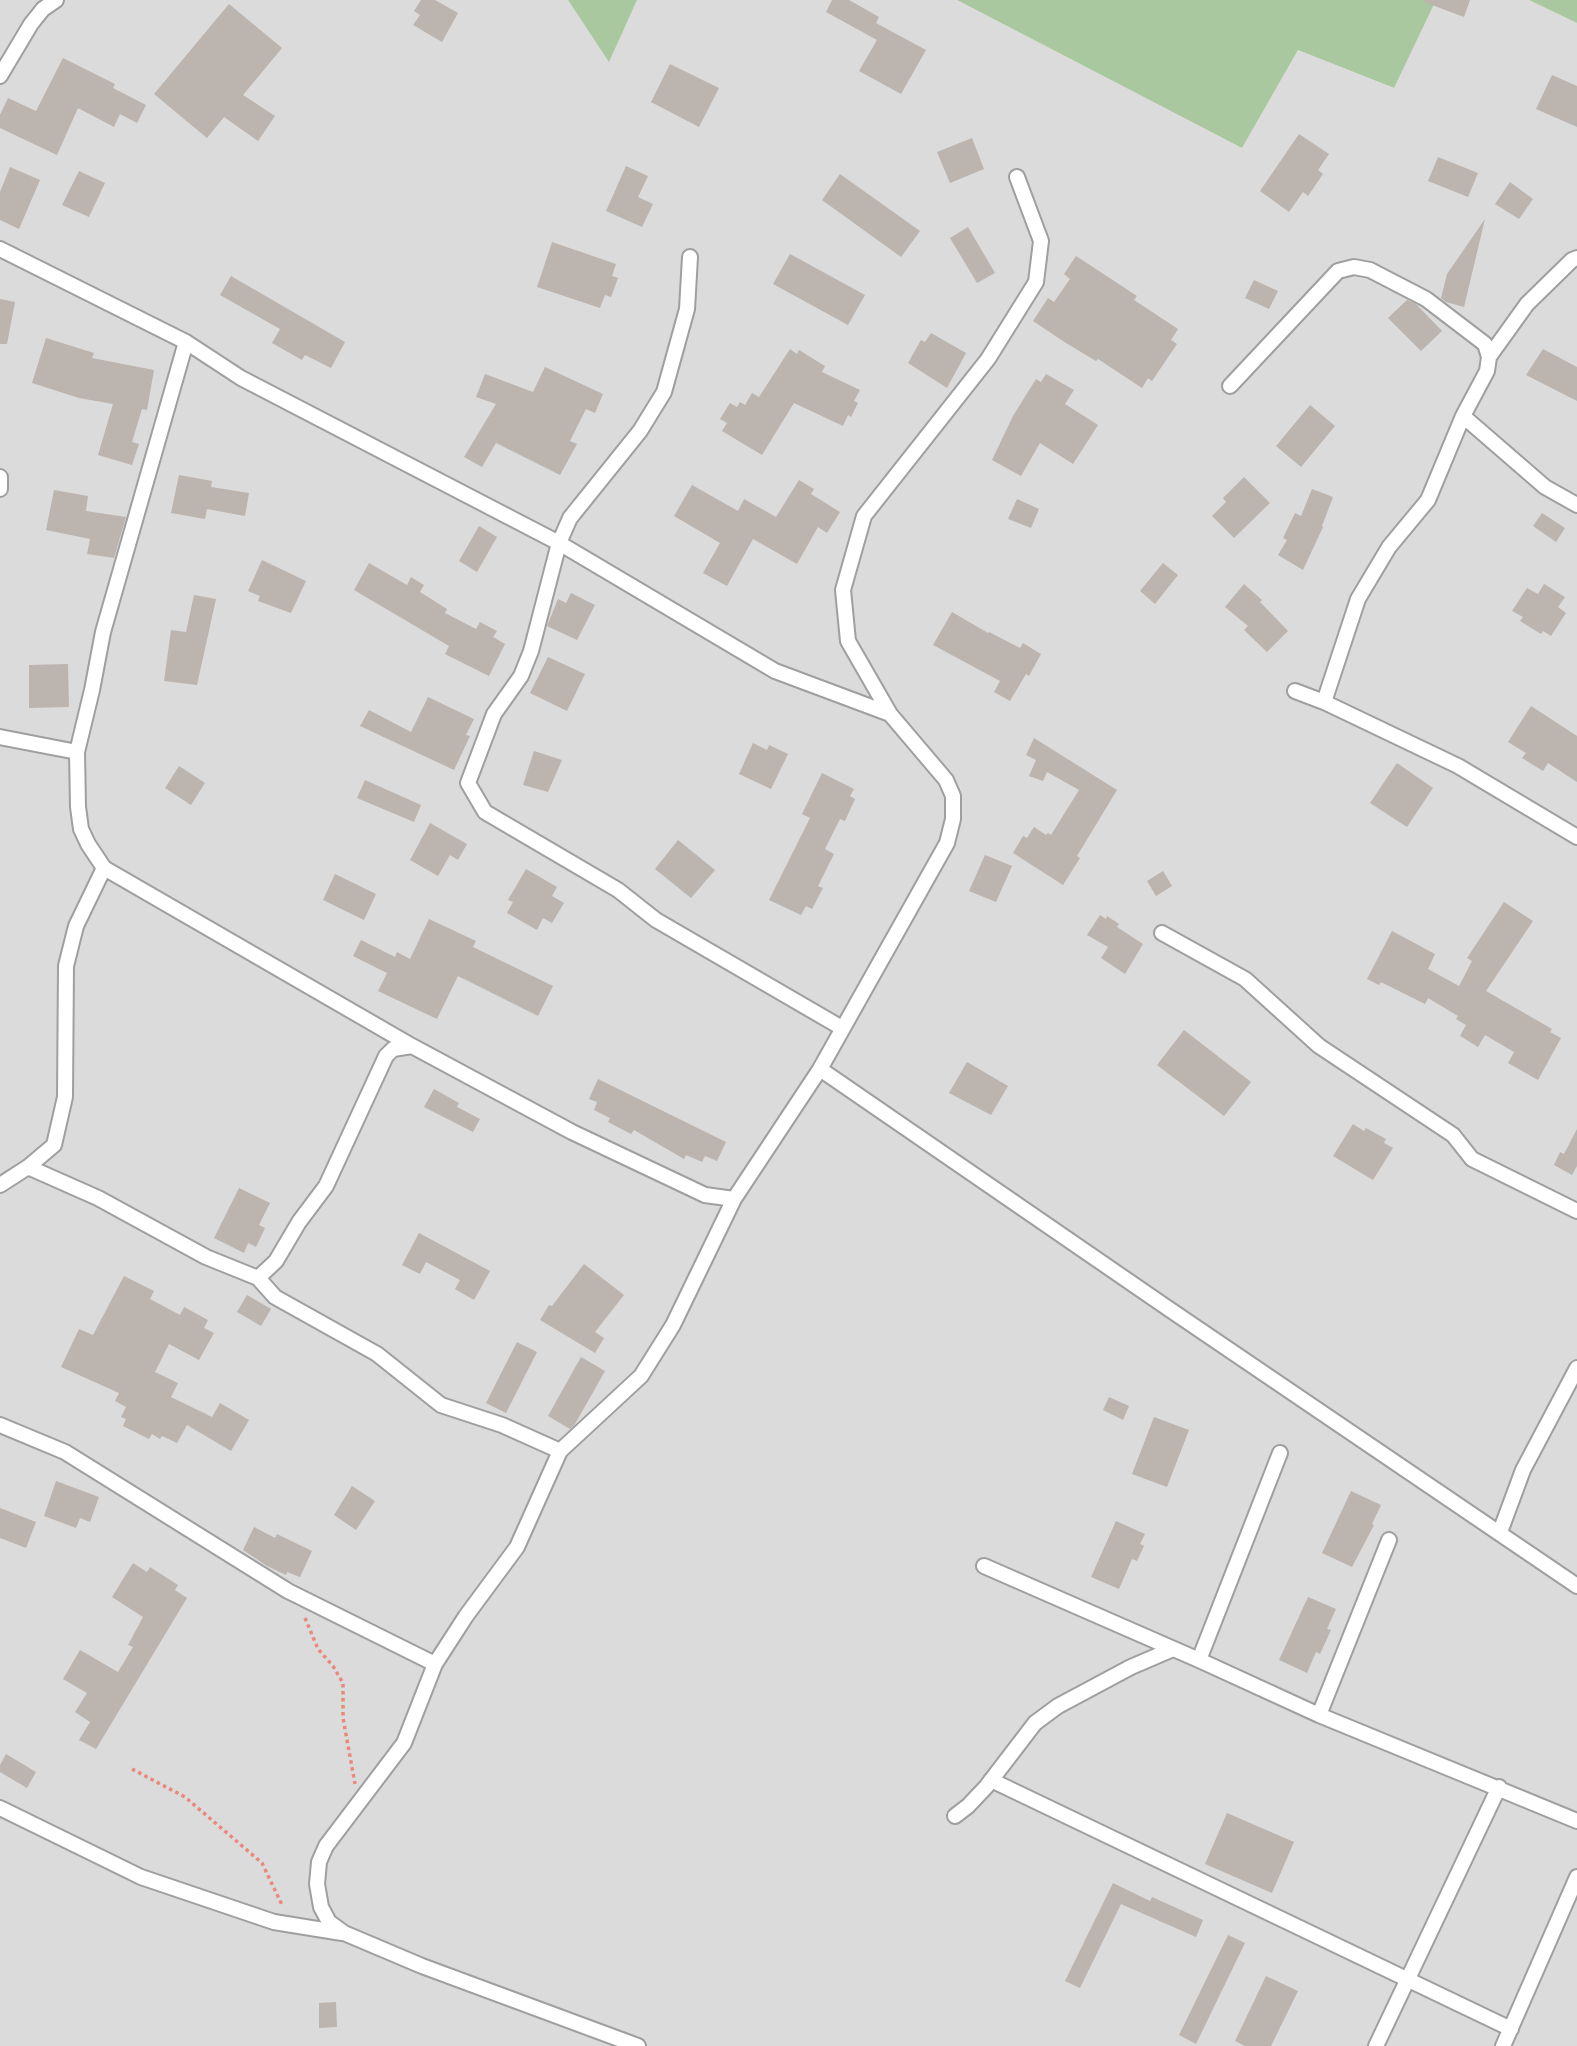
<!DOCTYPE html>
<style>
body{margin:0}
canvas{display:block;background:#eeebe5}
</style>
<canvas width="1577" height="2046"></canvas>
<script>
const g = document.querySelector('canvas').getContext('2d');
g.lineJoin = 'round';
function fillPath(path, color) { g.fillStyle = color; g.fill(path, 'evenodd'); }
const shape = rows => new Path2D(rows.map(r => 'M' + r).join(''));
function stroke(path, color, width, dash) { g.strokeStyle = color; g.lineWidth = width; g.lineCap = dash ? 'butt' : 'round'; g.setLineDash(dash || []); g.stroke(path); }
fillPath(shape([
 [0,0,568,0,609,61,637,0,957,0,1242,148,1298,50,1393,88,1436,0,1529,0,1577,23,1577,2046,0,2046]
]), '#dcdbdb');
fillPath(shape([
 [568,0,637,0,609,62],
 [957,0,1436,0,1394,88,1298,50,1242,148],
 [1529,0,1577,0,1577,23]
]), '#aac89f');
fillPath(shape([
 [421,0,435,0,458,13,442,42,413,25,420,15,414,11],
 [832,0,849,0,879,17,876,23,926,50,901,94,859,71,877,40,826,12],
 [1424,0,1470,0,1464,17,1424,2],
 [229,4,282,48,243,95,275,116,258,141,224,117,207,138,154,94],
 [63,58,115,84,113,88,146,105,137,123,120,114,114,127,78,108,57,155,0,128,0,115,8,98,36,111],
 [670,64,719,88,699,127,651,102],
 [1552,75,1577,86,1577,127,1536,109],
 [1299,134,1329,154,1318,170,1323,174,1308,196,1303,192,1289,212,1260,191],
 [972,138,984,169,950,183,937,152],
 [1438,157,1478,173,1468,197,1428,181],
 [626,166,648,176,638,197,653,204,642,227,606,211],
 [10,167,40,180,19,229,0,220,0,192],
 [79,171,105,183,89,217,62,205],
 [840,174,920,231,901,257,822,200],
 [1510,182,1533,199,1519,219,1495,204],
 [1485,219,1464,307,1446,302,1441,298,1447,274],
 [968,227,995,273,977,283,950,238],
 [552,242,616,264,612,276,618,278,611,297,605,295,600,308,537,287],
 [790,254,865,295,848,325,773,284],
 [1076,256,1137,296,1134,300,1178,329,1171,340,1177,344,1152,381,1148,378,1142,388,1098,359,1096,361,1066,343,1033,321,1048,298,1054,302,1070,279,1064,274],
 [231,276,345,342,331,368,305,355,302,360,272,343,280,329,220,295],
 [1254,280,1278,291,1269,309,1245,298],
 [0,299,15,302,7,344,0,344],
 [1407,300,1416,304,1442,331,1421,351,1388,318],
 [931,333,966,353,947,388,908,363,921,340,925,342],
 [46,338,94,353,92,358,154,370,147,410,142,409,132,442,139,444,132,465,98,455,113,404,79,398,32,383],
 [790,349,797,354,799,350,825,366,822,372,860,390,854,401,858,403,851,417,848,415,843,426,794,403,762,455,722,431,727,423,720,419,730,403,737,407,740,402,745,405,752,393,759,397],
 [1543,349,1577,367,1577,401,1526,375],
 [545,367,603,394,595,413,586,409,570,441,577,444,560,475,496,443,482,467,464,457,496,404,476,397,485,374,533,392],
 [1046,374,1074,390,1065,404,1098,425,1073,464,1040,443,1021,476,992,460,1013,416,1036,379,1041,382],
 [1310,405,1335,426,1301,467,1276,446],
 [179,475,212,481,211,487,249,493,245,516,207,509,205,519,171,513],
 [1244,477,1270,503,1234,538,1212,516,1226,502,1223,498],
 [799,480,814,489,811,494,840,512,827,533,818,527,797,564,753,539,727,586,703,573,720,543,674,516,692,485,738,511,744,499,776,517],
 [1312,489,1333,497,1322,526,1323,527,1303,570,1278,555,1287,540,1283,538,1295,513,1301,516],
 [54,490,88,496,86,511,126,517,114,558,87,554,90,539,46,530],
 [1017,499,1039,509,1031,528,1008,519],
 [1542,513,1565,528,1556,542,1533,526],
 [479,526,497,537,477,572,459,561],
 [262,560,306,581,291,613,258,601,260,596,248,591],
 [369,563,407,585,411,577,424,585,420,592,447,609,445,613,476,629,480,622,497,631,493,637,505,644,489,676,445,654,449,646,354,590],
 [1163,563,1178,575,1155,604,1140,591],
 [1244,584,1262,600,1260,602,1288,631,1267,652,1244,630,1248,626,1225,607],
 [1544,584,1565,597,1558,607,1566,613,1551,636,1543,631,1541,634,1520,621,1523,617,1512,611,1527,588,1538,594],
 [571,593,595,605,577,640,547,626,558,599,566,603],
 [194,595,216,599,197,685,164,681,171,630,186,632],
 [952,612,988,633,989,632,1020,648,1023,643,1041,654,1029,676,1026,674,1010,701,994,692,1000,681,933,645],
 [548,657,585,674,567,711,530,693],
 [68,664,69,707,29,708,29,665],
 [428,697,474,719,466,735,470,736,454,770,360,726,369,710,411,732],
 [1531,706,1577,736,1577,782,1548,763,1543,771,1522,758,1526,753,1508,742],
 [1034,738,1117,790,1077,856,1080,858,1063,885,1013,853,1023,836,1027,838,1034,827,1046,835,1048,833,1051,835,1079,790,1047,772,1043,781,1029,776,1036,760,1026,755],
 [753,743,767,750,769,745,788,754,771,789,739,774],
 [534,751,562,760,548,792,523,785],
 [1397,763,1433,788,1407,827,1370,803],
 [179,766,205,783,191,805,165,788],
 [822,773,854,789,850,796,855,799,845,821,840,819,825,849,834,854,818,886,823,888,812,909,806,906,801,915,769,900,810,818,802,814],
 [365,780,421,805,414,822,357,798],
 [430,823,467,844,458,860,450,855,438,876,410,860],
 [678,840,715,870,691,898,655,869],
 [985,855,1012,866,996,902,969,891],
 [526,869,557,887,552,896,564,903,552,923,543,918,537,930,507,913,513,902,508,900],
 [1163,871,1172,886,1156,896,1147,881],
 [335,874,376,894,364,920,323,900],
 [1504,902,1533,921,1486,991,1552,1029,1550,1032,1561,1038,1538,1080,1508,1063,1514,1052,1485,1035,1478,1047,1460,1036,1466,1025,1456,1019,1458,1016,1428,998,1425,1004,1381,982,1379,985,1367,979,1392,931,1435,954,1428,969,1459,986,1472,961,1467,958],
 [1100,915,1106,919,1107,916,1119,924,1117,927,1143,944,1125,974,1101,958,1108,947,1087,935],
 [429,919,476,941,473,947,553,986,538,1016,458,976,437,1019,378,991,387,973,353,956,361,940,395,957,397,952,410,959],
 [1184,1030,1251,1082,1224,1116,1157,1065],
 [967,1062,1008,1086,991,1115,949,1093],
 [598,1079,726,1142,717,1161,705,1156,702,1162,686,1155,684,1159,634,1130,631,1134,608,1122,610,1118,594,1110,597,1102,589,1099],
 [434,1089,459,1103,457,1107,480,1119,473,1132,424,1107],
 [1353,1124,1364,1131,1366,1128,1386,1139,1384,1143,1393,1148,1373,1180,1333,1156],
 [1577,1129,1577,1166,1572,1175,1554,1165,1560,1152,1564,1154],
 [239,1188,270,1203,259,1225,265,1228,256,1247,248,1243,244,1253,214,1238],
 [419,1233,490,1271,474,1300,455,1289,460,1280,426,1262,420,1274,402,1265],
 [584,1264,624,1295,595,1332,604,1338,595,1353,540,1320,549,1305,552,1306],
 [124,1276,154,1291,150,1299,180,1315,184,1307,208,1320,204,1328,214,1333,199,1360,169,1344,155,1372,178,1383,171,1397,212,1417,220,1403,249,1420,231,1451,187,1425,177,1443,162,1436,160,1439,152,1434,149,1439,123,1426,126,1419,121,1417,126,1407,115,1401,119,1393,61,1367,79,1329,93,1335],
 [247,1295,271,1309,261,1326,237,1312],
 [517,1342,537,1352,506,1413,486,1403],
 [581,1357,605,1371,575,1424,570,1429,548,1416],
 [1109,1397,1129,1406,1123,1420,1103,1410],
 [1154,1417,1189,1430,1167,1487,1132,1474],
 [56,1481,99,1497,90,1522,80,1518,76,1528,44,1516],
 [352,1486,375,1501,356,1530,334,1515],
 [1351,1491,1381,1505,1372,1524,1374,1525,1352,1567,1322,1553],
 [0,1508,36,1522,26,1548,0,1538],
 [1116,1521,1145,1534,1140,1544,1144,1546,1137,1561,1132,1559,1119,1589,1091,1577],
 [254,1527,275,1538,277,1534,312,1551,300,1577,287,1572,286,1575,267,1566,243,1550],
 [133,1563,147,1572,150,1567,178,1585,175,1590,187,1598,96,1749,79,1740,90,1722,75,1712,87,1693,63,1679,80,1650,118,1672,133,1647,128,1645,143,1617,112,1597],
 [1308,1597,1336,1609,1327,1629,1331,1630,1320,1654,1316,1652,1307,1673,1279,1660],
 [6,1754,36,1772,27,1788,0,1772,0,1765],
 [1227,1813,1294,1842,1272,1893,1205,1864],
 [1113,1883,1150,1901,1152,1897,1203,1920,1196,1937,1121,1904,1080,1988,1065,1981],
 [1228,1935,1245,1943,1196,2044,1179,2035],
 [1266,1976,1298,1991,1271,2046,1245,2046,1235,2041],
 [336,2002,337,2027,319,2028,319,2003]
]), '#bbb4af');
const street = shape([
 [0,76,31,24,43,9,56,0],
 [0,249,186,342,241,378,559,543,775,671,890,714],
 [690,257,687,309,664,392,640,431,570,518,559,543,531,651,521,676,494,714,468,783,485,812,618,890,656,920,842,1028],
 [1489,357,1527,304,1572,260,1577,258],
 [1230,386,1338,271,1354,267,1370,270,1426,299,1485,344,1489,357,1487,371,1463,416,1428,500,1389,547,1358,599,1324,702],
 [1463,416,1545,487,1577,505],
 [0,477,0,489],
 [1295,691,1324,702,1458,766,1577,837],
 [0,737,77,752,78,807,81,829,88,844,104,868,412,1046,572,1132,705,1195,734,1199,820,1069,947,843,953,819,953,796,946,780,890,714,848,641,843,590,864,516,988,359,1036,282,1041,241,1017,177],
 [77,752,92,690,103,632,186,342],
 [1162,933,1245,979,1319,1046,1453,1135,1472,1159,1577,1211],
 [820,1069,1169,1309,1577,1586],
 [28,1167,98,1198,206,1257,258,1278,276,1261,299,1222,326,1186,386,1056,393,1049,412,1046],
 [0,1185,28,1167,54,1145,65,1097,66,966,76,926,104,868],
 [258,1278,275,1297,377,1354,441,1405,502,1425,560,1451,517,1547,466,1616,435,1664],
 [0,1425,65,1452,288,1591,435,1664,404,1743,326,1846,319,1862,317,1884,321,1907,329,1922,344,1933,422,1966,638,2046],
 [560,1451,641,1376,673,1325,734,1199],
 [1500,1532,1523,1470,1577,1368],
 [984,1566,1199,1660,1319,1715,1577,1821],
 [1199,1660,1280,1453],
 [1319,1715,1389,1540],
 [991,1780,1511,2029],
 [0,1808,141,1877,274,1922,342,1933],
 [955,1816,968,1806,986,1787,1035,1723,1058,1706,1131,1667,1173,1649],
 [1376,2046,1499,1787],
 [1503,2046,1577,1877]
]);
stroke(street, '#9f9f9f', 18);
stroke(shape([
 [305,1618,318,1649,333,1666,343,1683,343,1718,355,1784],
 [132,1769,185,1797,262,1863,283,1907]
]), '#ea897b', 3.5, [3.5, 3.5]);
stroke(street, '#fff', 14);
</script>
